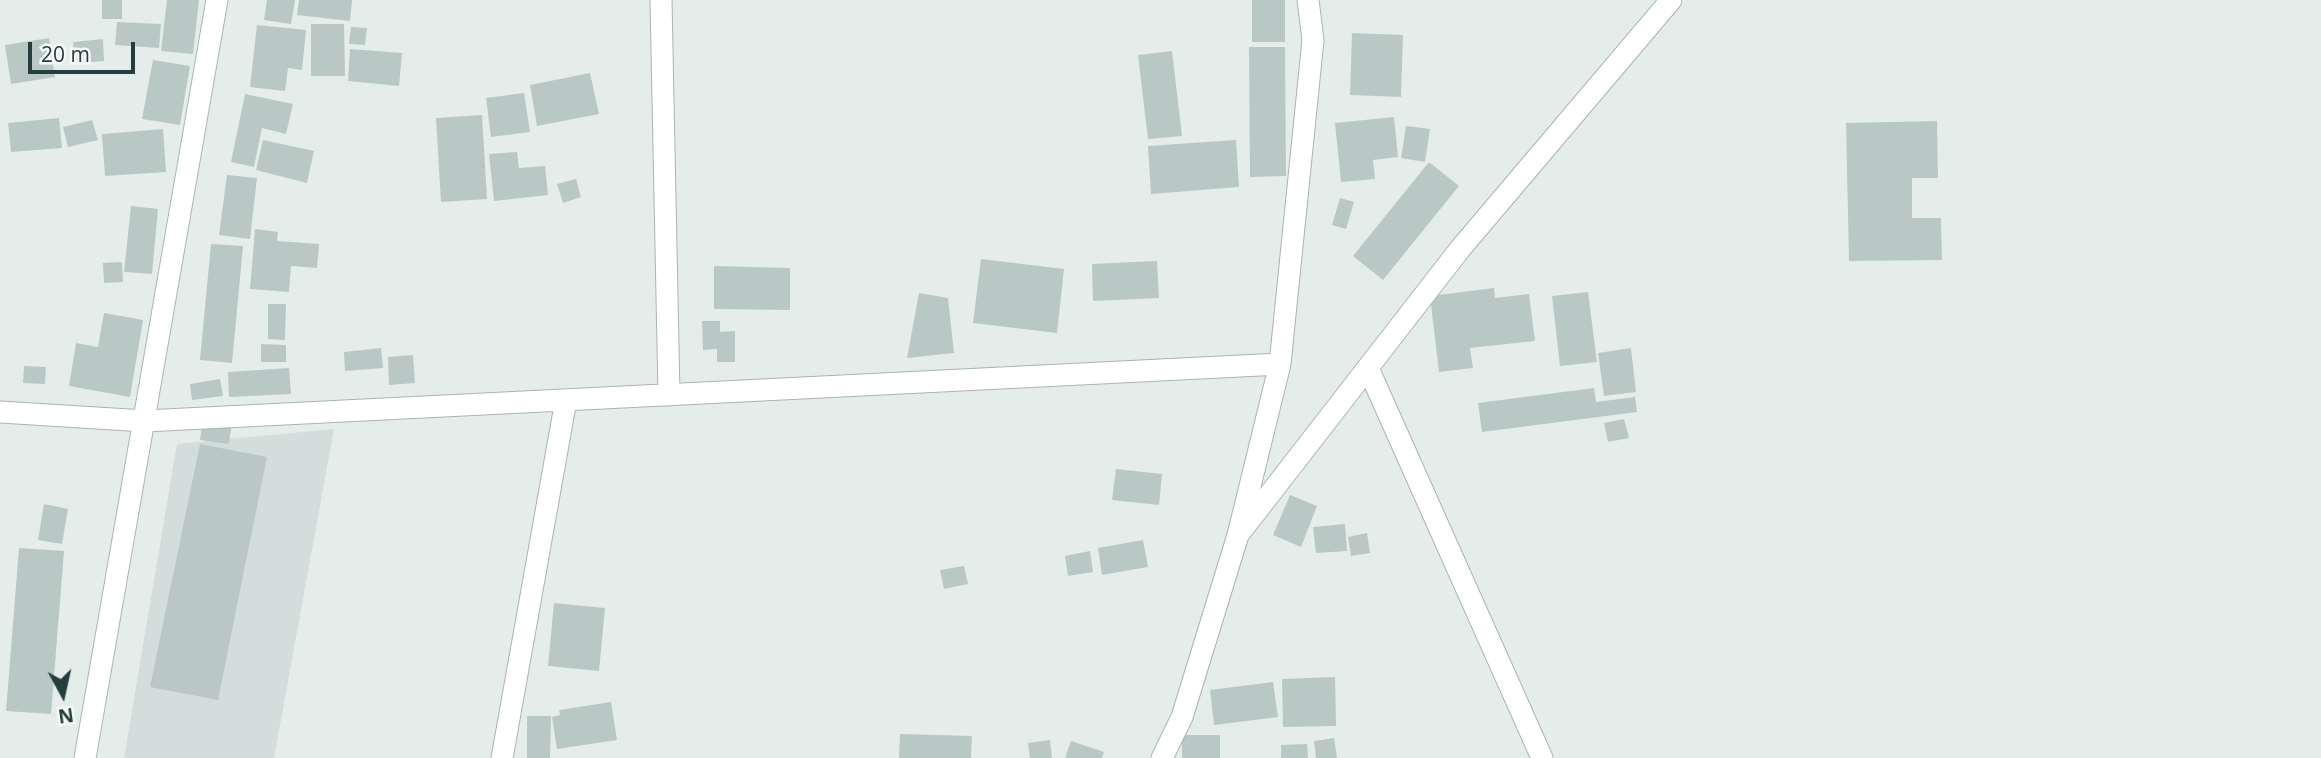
<!DOCTYPE html>
<style>
body{margin:0}
#map{position:relative;width:2321px;height:758px;overflow:hidden;background:#e5edeb;font-family:"Open Sans",sans-serif}
canvas{display:block}
.north{position:absolute;left:28px;top:660px;width:70px;height:70px;-webkit-text-stroke:5px #f5faf8;paint-order:stroke;rotate:172deg;font-size:19px;font-weight:700;line-height:28px;text-align:center;color:#253e3d}
.north::after{content:'';display:block;margin:auto;width:24px;height:32px;background:#253e3d;clip-path:polygon(50% 0,100% 100%,50% 72%,0 100%)}
.scale{position:absolute;left:28px;top:42px;width:107px;height:32px;box-sizing:border-box;border:4px solid #253e3d;border-top:0;padding-left:9px;font-size:21px;line-height:24px;white-space:nowrap;color:#253e3d;-webkit-text-stroke:5px #f5faf8;paint-order:stroke}
</style>
<div id="map">
<canvas width="2321" height="758"></canvas>
<div class="north">N</div>
<div class="scale">20 m</div>
</div>
<script>
const g = document.querySelector('canvas').getContext('2d');
g.lineJoin = 'round';
function fillPath(path, color) { g.fillStyle = color; g.fill(path, 'evenodd'); }
const shape = rows => new Path2D(rows.map(r => 'M' + r).join(''));
function stroke(path, color, width, dash) { g.strokeStyle = color; g.lineWidth = width; g.lineCap = dash ? 'butt' : 'round'; g.setLineDash(dash || []); g.stroke(path); }
fillPath(shape([
 [334,429,274,758,124,758,177,444]
]), '#d3dddb');
fillPath(shape([
 [102,0,122,0,122,19,102,19],
 [167,0,199,0,193,54,161,51],
 [267,0,295,0,291,24,264,20],
 [299,0,352,0,350,21,297,15],
 [1252,0,1285,0,1285,42,1252,42],
 [117,22,161,24,159,48,115,45],
 [311,24,344,24,345,76,311,76],
 [257,25,306,30,302,70,288,68,285,91,250,87],
 [351,27,367,28,365,45,349,44],
 [1352,33,1403,35,1401,97,1350,95],
 [49,38,55,77,11,84,5,45],
 [103,39,104,61,75,63,73,42],
 [1249,47,1285,47,1286,176,1250,177],
 [350,49,402,53,399,86,348,81],
 [1172,51,1182,136,1148,139,1138,55],
 [153,60,190,66,180,125,142,119],
 [590,73,599,114,537,126,530,85],
 [524,93,530,132,491,137,486,98],
 [245,94,293,104,286,134,262,128,254,167,231,162],
 [482,115,487,199,441,202,436,118],
 [1394,117,1398,157,1373,160,1375,179,1341,182,1335,123],
 [59,118,62,148,11,152,8,123],
 [92,120,98,140,68,147,63,127],
 [1937,121,1938,178,1912,178,1912,218,1941,218,1942,260,1849,261,1846,123],
 [1406,126,1430,129,1425,162,1401,158],
 [163,129,166,172,105,176,102,134],
 [263,140,314,151,307,183,256,170],
 [1236,140,1239,187,1151,194,1148,146],
 [517,152,519,168,545,166,548,195,494,201,489,154],
 [1429,162,1459,186,1383,280,1353,256],
 [227,175,257,178,250,239,219,235],
 [576,179,581,197,563,203,557,184],
 [1340,198,1354,202,1346,229,1332,225],
 [131,206,158,209,152,274,124,272],
 [255,229,278,232,277,241,319,244,317,268,291,266,289,292,250,289],
 [211,244,243,246,232,363,200,360],
 [981,259,1064,269,1057,333,973,323],
 [1157,261,1159,298,1093,301,1092,264],
 [122,262,123,282,104,283,103,263],
 [714,266,790,268,790,310,714,309],
 [1494,288,1495,298,1529,294,1535,341,1470,348,1473,368,1439,372,1430,296],
 [1588,292,1597,362,1560,366,1552,296],
 [919,293,948,298,954,353,907,358],
 [268,304,286,304,285,340,268,339],
 [104,313,143,320,130,397,69,386,76,343,98,347],
 [702,321,720,321,720,332,735,331,735,362,717,362,717,349,703,350],
 [261,344,286,345,286,362,261,362],
 [381,348,383,368,345,371,344,352],
 [1631,348,1636,392,1604,396,1598,353],
 [413,355,415,383,389,385,388,357],
 [24,366,46,367,45,384,23,383],
 [289,368,291,394,229,397,228,372],
 [220,379,223,396,192,400,190,384],
 [1594,388,1596,402,1635,397,1637,412,1482,432,1478,403],
 [203,419,232,422,229,444,200,440],
 [1624,419,1629,438,1608,442,1604,423],
 [200,444,267,457,218,700,150,687],
 [1116,469,1162,474,1159,505,1112,500],
 [1290,495,1317,506,1301,547,1273,535],
 [44,504,68,509,62,544,38,540],
 [1345,524,1347,551,1316,553,1313,527],
 [1367,533,1370,553,1351,556,1348,537],
 [1143,540,1148,567,1102,575,1098,548],
 [19,548,64,551,51,714,6,711],
 [1090,551,1093,572,1068,576,1065,556],
 [964,566,968,584,944,589,940,570],
 [554,603,605,608,599,671,548,666],
 [1335,677,1336,726,1283,727,1282,679],
 [1273,682,1278,717,1214,725,1210,690],
 [611,702,617,740,557,749,552,717,560,715,559,710],
 [527,716,551,716,550,758,527,758],
 [900,734,972,736,971,758,899,758],
 [1182,735,1220,735,1220,758,1182,758],
 [1334,738,1337,758,1316,758,1314,741],
 [1050,740,1052,758,1030,758,1028,743],
 [1071,741,1104,752,1102,758,1065,758],
 [1307,744,1308,758,1281,758,1281,745]
]), '#bac8c5');
const minor = shape([
 [661,0,669,395],
 [1368,368,1542,758],
 [0,412,145,421,1280,364],
 [1238,535,1280,364,1313,40,1308,0],
 [502,758,566,400]
]);
const tertiary = shape([
 [1162,758,1182,717,1238,535,1460,249,1671,0]
]);
const secondary = shape([
 [85,758,217,0]
]);
stroke(minor, '#a8b5b3', 23);
stroke(tertiary, '#a8b5b3', 23);
stroke(secondary, '#a4b8b5', 23);
stroke(minor, '#fff', 21);
stroke(tertiary, '#fff', 21);
stroke(secondary, '#fff', 21);
</script>
